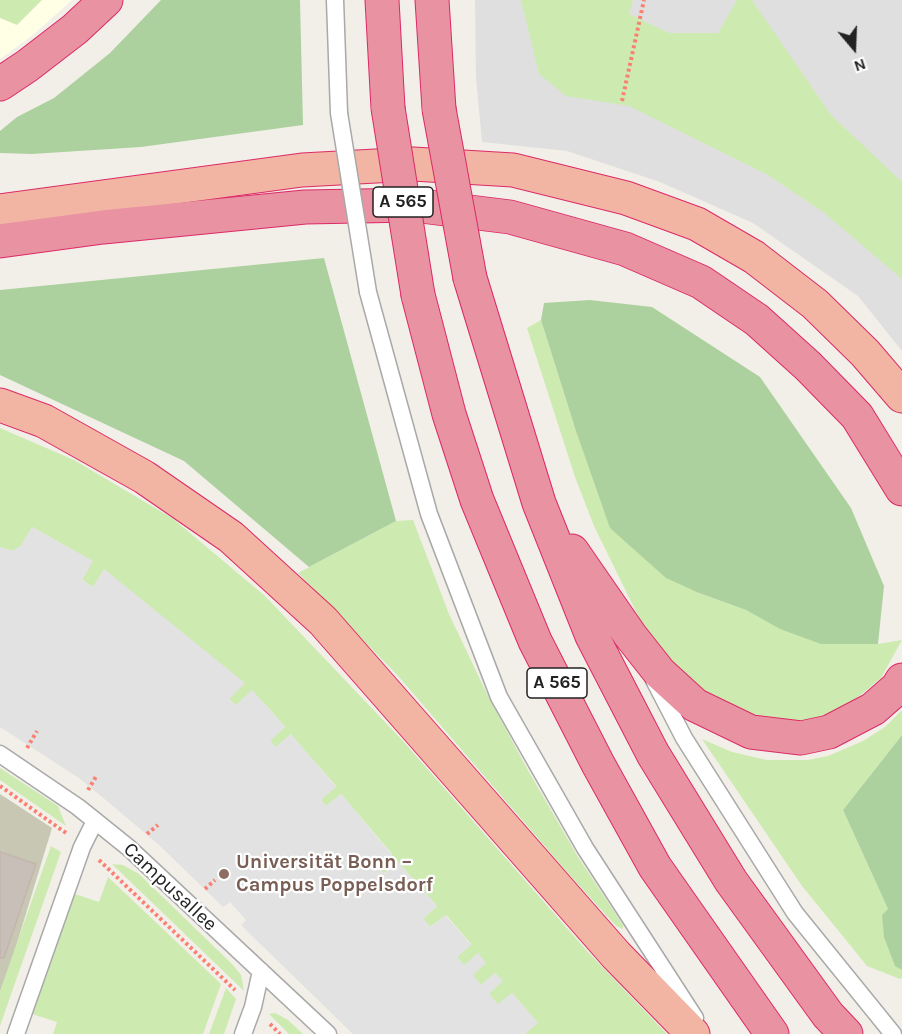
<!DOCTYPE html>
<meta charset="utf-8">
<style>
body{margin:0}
#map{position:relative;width:902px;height:1034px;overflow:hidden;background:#f2efe9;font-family:Karla,sans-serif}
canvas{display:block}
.north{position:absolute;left:824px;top:18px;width:60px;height:60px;-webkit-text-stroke:4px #fff;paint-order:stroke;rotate:161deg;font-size:16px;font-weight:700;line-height:24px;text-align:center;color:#222}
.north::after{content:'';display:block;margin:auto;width:21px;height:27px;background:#222;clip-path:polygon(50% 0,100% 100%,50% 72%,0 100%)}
</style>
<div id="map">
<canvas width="902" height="1034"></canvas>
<div class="north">N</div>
</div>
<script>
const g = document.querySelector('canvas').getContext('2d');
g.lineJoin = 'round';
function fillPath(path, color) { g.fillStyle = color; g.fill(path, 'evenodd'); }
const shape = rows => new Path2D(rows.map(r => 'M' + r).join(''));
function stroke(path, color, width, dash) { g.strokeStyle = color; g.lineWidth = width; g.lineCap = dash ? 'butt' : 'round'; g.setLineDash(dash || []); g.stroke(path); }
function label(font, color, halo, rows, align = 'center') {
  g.font = font + ' Karla,sans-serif'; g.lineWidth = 4.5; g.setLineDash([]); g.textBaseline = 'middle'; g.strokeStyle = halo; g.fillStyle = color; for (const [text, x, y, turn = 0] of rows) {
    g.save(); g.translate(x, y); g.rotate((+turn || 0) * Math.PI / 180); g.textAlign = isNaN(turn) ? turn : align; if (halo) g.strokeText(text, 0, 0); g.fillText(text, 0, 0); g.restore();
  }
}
fillPath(shape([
 [475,0,902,0,902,351,858,296,753,223,660,182,567,151,482,142,476,78]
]), '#e0dfdf');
fillPath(shape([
 [0,0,72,0,33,35,0,59]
]), '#ffffe5');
fillPath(shape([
 [0,794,52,828,0,999]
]), '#c7c7b4');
fillPath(shape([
 [0,0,42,0,17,25,0,18],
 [521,0,633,0,629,14,669,33,718,33,737,0,752,0,831,115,902,182,902,279,823,212,768,175,629,106,566,96,539,74],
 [541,320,575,428,699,593,746,610,781,629,878,644,902,640,881,678,845,708,809,722,770,722,733,713,693,687,670,662,644,628,594,526,575,477,527,328],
 [0,428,74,460,172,518,265,596,403,741,587,951,667,1034,525,1034,537,1022,512,993,498,1005,488,993,502,981,495,973,481,985,472,975,479,953,464,966,457,957,471,944,446,915,430,927,423,919,437,906,398,862,383,874,378,867,392,854,341,794,326,806,320,799,336,786,297,742,291,734,275,748,269,741,285,727,272,712,252,691,236,705,229,699,244,683,104,570,93,587,82,580,92,561,41,532,32,527,21,546,12,551,0,547],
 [413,520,449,614,485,690,525,765,578,857,623,925,623,929,616,926,566,871,399,677,298,573,396,521],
 [902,710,902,735,843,810,888,909,895,965,902,970,902,978,900,979,867,966,802,886,702,739,732,752,767,760,808,760,828,756,863,741,885,727],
 [0,768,58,806,66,826,0,780],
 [51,846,61,852,0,1026,0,991],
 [112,864,123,865,139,874,232,964,241,975,244,991],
 [108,877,221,984,203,1034,53,1034,57,1022,32,1014,75,894,99,902],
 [226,988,236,999,224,1034,209,1034],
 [275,1013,288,1020,303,1034,289,1034,269,1014]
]), '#cdebb0');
fillPath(shape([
 [161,0,300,0,303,125,141,147,32,154,0,153,0,131,17,117,54,98,110,53],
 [324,258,396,521,309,567,184,461,0,375,0,290],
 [590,300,652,307,760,377,851,508,884,586,878,644,821,644,780,629,746,610,699,593,666,578,610,528,575,428,541,320,544,303],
 [902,735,902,970,895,966,884,937,882,915,888,909,843,810]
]), '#add19e');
fillPath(shape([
 [32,527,93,561,82,580,93,587,104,569,245,683,229,699,236,705,252,690,259,698,285,727,270,741,276,747,291,734,336,787,321,800,326,806,341,794,392,855,378,868,384,874,397,861,437,906,423,919,431,927,445,915,471,945,457,957,464,965,478,953,486,963,473,975,481,985,495,973,503,981,489,994,498,1004,512,993,538,1023,525,1034,353,1034,247,931,241,925,246,920,230,902,223,907,158,844,101,796,79,778,0,727,0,547,12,551,21,546]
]), '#e2e2e2');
const building = shape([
 [0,852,36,864,4,958,0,958,0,852]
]);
fillPath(building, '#c7bfb8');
stroke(building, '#c4b6ab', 1.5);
const service = shape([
 [335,0,339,113],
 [368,292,429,514,499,697,585,848,695,1018],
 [654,680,684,738,795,913,893,1034],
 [0,754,78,807,129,848,328,1034],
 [16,1034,82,847,95,821],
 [243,1034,253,1007,261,971]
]);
const trunk = shape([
 [0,211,302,170,413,164,513,170,626,198,697,224,754,257,815,304,865,353,902,396],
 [0,405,44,421,144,477,231,537,323,621,616,955,693,1034]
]);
const motorway = shape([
 [382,0,388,108],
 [432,0,439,109],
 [0,84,27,66,75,29,106,0],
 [0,241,103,227,305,207,413,205,510,217,625,249,701,282,757,320,808,366,857,416,902,489],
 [470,278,539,503,592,636,653,754,731,881,828,1015,846,1034],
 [418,295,449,414,477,500,535,641,598,764,655,867,772,1034],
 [572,551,630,635,660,673,695,705,751,732,801,738,829,732,873,709,897,688,902,680]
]);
stroke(service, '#a9a9a9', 19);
stroke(trunk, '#dc2a67', 35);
stroke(motorway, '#dc2a67', 35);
stroke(shape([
 [622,101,644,0],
 [27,748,37,731],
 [0,786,66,833],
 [88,790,97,775],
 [147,834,158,825],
 [99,860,235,990],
 [205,889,215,880],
 [270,1024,280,1034]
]), '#fa8072', 4, [3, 3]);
stroke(service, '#fff', 16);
stroke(trunk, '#f2b4a3', 33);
stroke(motorway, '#e892a2', 33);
const serviceBridge = shape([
 [339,113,368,292]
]);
const motorwayBridge = shape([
 [388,108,418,295],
 [439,109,470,278]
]);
stroke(serviceBridge, '#a9a9a9', 19, []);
stroke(motorwayBridge, '#dc2a67', 35, []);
stroke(serviceBridge, '#fff', 16);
stroke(motorwayBridge, '#e892a2', 33);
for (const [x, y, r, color] of [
 [224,874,6,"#8d6e63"]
]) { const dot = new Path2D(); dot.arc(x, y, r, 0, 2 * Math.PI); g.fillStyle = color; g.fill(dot); stroke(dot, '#fff', 2); }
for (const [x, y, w] of [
 [403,202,60],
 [557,683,60]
]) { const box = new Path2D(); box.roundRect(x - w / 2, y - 15, w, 30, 4.5); g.fillStyle = '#fff'; g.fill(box); stroke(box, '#222', 1.5); }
label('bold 18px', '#222', null, [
 ["A 565",403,202],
 ["A 565",557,683]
]);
label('bold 20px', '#785e54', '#fff', [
 ["Universität Bonn –",236,862],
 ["Campus Poppelsdorf",236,885]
], 'left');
label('20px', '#222', '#fff', [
 ["Campusallee",170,887,43]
]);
</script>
